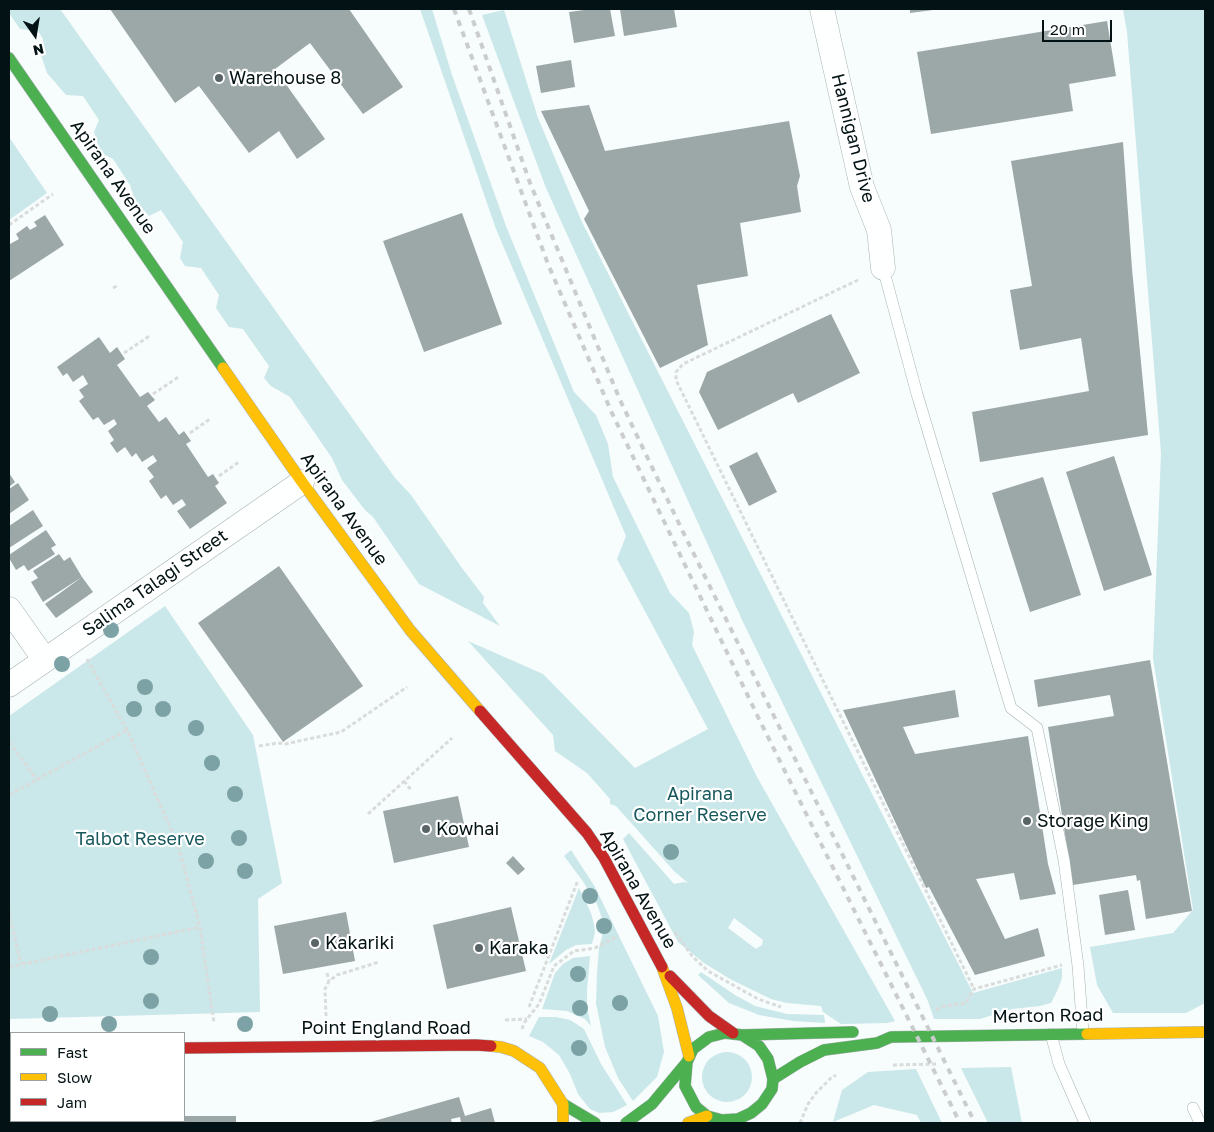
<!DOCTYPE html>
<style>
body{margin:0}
#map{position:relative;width:1214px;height:1132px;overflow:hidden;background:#f7fcfc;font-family:"Golos Text",sans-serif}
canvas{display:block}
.frame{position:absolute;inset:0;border:10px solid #031214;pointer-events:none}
.legend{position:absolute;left:10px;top:1032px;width:175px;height:90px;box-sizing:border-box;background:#fff;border:1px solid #9aa0a1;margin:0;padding:6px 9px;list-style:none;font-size:15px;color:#031214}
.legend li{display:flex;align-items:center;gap:10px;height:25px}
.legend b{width:25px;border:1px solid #9aa0a1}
.north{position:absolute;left:10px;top:10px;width:50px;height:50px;-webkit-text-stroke:4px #fff;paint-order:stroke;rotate:167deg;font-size:14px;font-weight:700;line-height:20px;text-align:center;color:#031214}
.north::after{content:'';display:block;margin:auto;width:18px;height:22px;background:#031214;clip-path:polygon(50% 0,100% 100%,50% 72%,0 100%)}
.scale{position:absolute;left:1042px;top:20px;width:70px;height:22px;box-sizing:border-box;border:2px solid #031214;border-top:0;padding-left:6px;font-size:15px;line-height:18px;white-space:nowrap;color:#031214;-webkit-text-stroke:4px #fff;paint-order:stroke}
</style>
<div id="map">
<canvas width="1214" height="1132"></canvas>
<div class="frame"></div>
<ul class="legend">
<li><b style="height:6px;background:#4caf50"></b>Fast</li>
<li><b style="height:6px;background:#ffc107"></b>Slow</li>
<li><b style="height:6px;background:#c62828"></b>Jam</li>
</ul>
<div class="north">N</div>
<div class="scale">20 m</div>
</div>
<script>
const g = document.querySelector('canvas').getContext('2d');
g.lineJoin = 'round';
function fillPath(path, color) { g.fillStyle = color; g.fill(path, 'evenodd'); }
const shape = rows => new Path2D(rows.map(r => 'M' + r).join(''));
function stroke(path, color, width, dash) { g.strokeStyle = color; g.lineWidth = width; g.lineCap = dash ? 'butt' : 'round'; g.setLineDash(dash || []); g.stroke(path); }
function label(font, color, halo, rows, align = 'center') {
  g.font = font + ' "Golos Text",sans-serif'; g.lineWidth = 4.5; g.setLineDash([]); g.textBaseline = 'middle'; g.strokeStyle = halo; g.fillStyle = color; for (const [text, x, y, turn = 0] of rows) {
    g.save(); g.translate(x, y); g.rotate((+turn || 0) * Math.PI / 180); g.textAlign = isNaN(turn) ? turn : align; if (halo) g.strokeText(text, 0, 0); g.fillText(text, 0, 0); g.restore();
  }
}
fillPath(shape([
 [9,9,60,9,395,478,411,495,462,568,484,597,483,603,500,626,419,584,373,517,365,510,342,480,332,458,290,397,271,386,264,378,269,366,243,329,229,327,216,308,219,295,201,268,185,266,180,258,183,242,161,210,149,216,135,200,130,185,113,159,101,153,94,132,99,120,83,96,66,95,47,73,40,52,43,39,38,31,20,29,9,13],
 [420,9,432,9,452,75,506,226,574,392,596,415,608,444,613,477,670,593,689,613,694,632,692,645,757,777,895,1021,888,1023,841,1024,823,1012,821,1006,787,1003,771,999,730,979,704,963,678,942,623,839,629,833,674,884,684,882,688,883,674,871,616,806,610,804,610,799,587,773,555,751,553,735,468,641,543,674,635,768,708,729,617,559,626,536,496,229],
 [734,918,763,940,762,945,756,949,728,928],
 [1123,9,1205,9,1205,1003,1186,1013,1113,1013,1097,985,1090,947,1173,933,1193,910,1153,658,1161,453,1127,32],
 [504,10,538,118,581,220,973,993,1062,968,1062,978,1058,989,1051,1003,1040,1006,1012,1009,980,1019,934,1019,928,1001,743,622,546,188,482,15],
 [9,137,47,193,9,220],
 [165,606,253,735,282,883,258,899,260,1012,9,1019,9,716],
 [571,850,595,887,658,1016,664,1052,657,1077,633,1101,618,1078,605,1047,596,1003,597,973,599,948,602,937,603,921,597,904,582,880,564,856],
 [579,888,591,913,594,924,595,932,592,944,576,945,566,950,549,964],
 [590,956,587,990,587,1007,591,1026,585,1019,567,1011,542,1009,555,973,563,964,573,958],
 [701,972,735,995,755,1006,787,1014,824,1015,825,1023,793,1021,759,1015,729,1003,698,975],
 [539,1017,556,1017,570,1020,584,1029,601,1064,627,1105,613,1112,599,1113,590,1109,578,1094,570,1074,559,1055,543,1042,529,1036],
 '702 1077a25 25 0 1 1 50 0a25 25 0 1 1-50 0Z',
 [1011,1067,1022,1123,988,1123,961,1068],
 [916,1069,942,1123,921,1123,917,1115,874,1105,833,1122,842,1090,868,1072]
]), '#cae7e9');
fillPath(shape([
 [110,9,349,9,403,87,363,114,310,43,275,69,325,139,297,159,279,131,249,153,199,86,175,103],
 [591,9,610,9,615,36,574,43,569,12],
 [620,9,674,9,677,27,624,36],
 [910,9,933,9,933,10,910,13],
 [1107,21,1116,76,1069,84,1073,111,931,134,917,52],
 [571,60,575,87,541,93,536,66],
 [589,105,605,151,789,121,800,176,797,186,801,212,740,223,748,276,697,285,708,345,660,368,584,219,589,211,541,111],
 [1123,142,1132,269,1148,435,980,462,972,412,1089,391,1081,338,1020,350,1010,290,1032,286,1011,161],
 [462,213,502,324,424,352,383,241],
 [45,215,64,245,9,281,9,241,10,244,19,239,16,234,27,226,30,230,37,226,34,222],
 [831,314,860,373,798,403,793,393,718,430,699,392,707,372],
 [99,337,110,353,117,347,125,359,117,365,140,397,148,392,155,400,147,406,159,422,166,417,179,435,184,431,191,441,186,444,208,477,213,474,219,483,215,486,227,503,190,529,177,511,186,505,182,499,173,505,166,495,161,499,149,481,154,477,147,468,157,461,153,455,142,462,136,453,132,457,125,447,117,453,110,443,114,440,108,431,117,424,114,419,104,425,98,417,93,420,79,401,84,397,79,390,88,384,83,375,73,382,67,373,63,376,57,367],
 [757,452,777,492,749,506,729,466],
 [1114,456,1152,575,1104,591,1066,472],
 [9,473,15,482,9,487],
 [1043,477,1081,595,1030,612,992,493],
 [18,483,29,500,9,514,9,489],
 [33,510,43,526,9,548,9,526],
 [46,530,56,545,51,548,55,554,28,571,24,565,16,570,9,558,9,555],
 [59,554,64,561,70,557,82,577,43,602,31,582,38,578,33,571],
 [279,566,363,686,283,742,198,623],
 [82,577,93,592,56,618,45,604],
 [1150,660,1192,911,1146,919,1140,880,1137,881,1136,875,1073,885,1048,727,1114,716,1110,695,1038,707,1034,680],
 [955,690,959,717,903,727,915,754,1028,736,1048,864,1056,894,1020,900,1014,873,976,879,1005,939,1038,928,1045,956,975,975,929,887,926,888,843,710],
 [458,796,469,847,394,863,383,811],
 [513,856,525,869,518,875,506,863],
 [1128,890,1135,930,1105,935,1099,895],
 [511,907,526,971,447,989,433,925],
 [346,912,355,961,283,974,274,926],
 [459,1097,465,1116,491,1108,495,1123,461,1123,460,1117,451,1119,452,1123,367,1123],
 [184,1116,236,1116,236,1123,177,1123,177,1121,184,1121],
 [91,1121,146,1121,146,1123,91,1123]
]), '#9ca7a7');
const lane = shape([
 [883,268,917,394,1011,708,1037,728,1064,860,1078,966,1083,1033],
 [1051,1034,1059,1064,1085,1123],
 [1193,1108,1200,1123]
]);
const street = shape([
 [822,9,862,187,879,230,883,268],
 [9,609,45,660],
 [9,685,302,482]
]);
const fast = shape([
 [9,58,223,368],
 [725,1033,742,1035,759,1046,768,1059,773,1079,772,1089,762,1104,751,1113,738,1119,722,1120,707,1116,696,1107,685,1086,687,1062,693,1049,709,1037,725,1033],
 [742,1035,853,1032],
 [773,1079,800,1062,824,1050,877,1043,891,1037,1087,1034],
 [563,1104,595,1123],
 [626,1123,652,1104,687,1062]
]);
const slow = shape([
 [223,368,302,482,410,630,480,711],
 [662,967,677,1008,689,1056],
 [1087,1034,1205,1032],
 [491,1046,501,1047,514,1051,540,1068,563,1104,563,1123],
 [688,1123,707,1116]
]);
const jam = shape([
 [480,711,587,833,604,858,662,967],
 [670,976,709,1016,733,1033],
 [184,1048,476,1045,491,1046],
 [9,1052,11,1052]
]);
stroke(lane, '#a6b1b2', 12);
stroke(street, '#a6b1b2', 25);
stroke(fast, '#a6b1b2', 12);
stroke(slow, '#a6b1b2', 12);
stroke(jam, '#a6b1b2', 12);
stroke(shape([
 [9,225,53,194],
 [858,280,683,364,676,372,676,380,974,989],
 [113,288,117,286],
 [124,353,151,335],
 [153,394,180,376],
 [190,433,210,419],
 [219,476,239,462],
 [87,659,127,730,178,845,200,927,214,1023],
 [9,742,37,780],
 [259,746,278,743,285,744,341,732,407,687],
 [404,781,411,790],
 [9,795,127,730],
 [368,814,452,738],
 [9,912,21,964],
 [675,932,692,956,708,971,758,999,781,1007],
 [9,967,200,927],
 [327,973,329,981],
 [529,1007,578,880],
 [936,1010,940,1007,966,1003,974,989,1062,965],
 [326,1016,325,989,329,981,337,975,379,962],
 [505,1020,527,1019],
 [522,1029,524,1023,539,1004,554,966,574,951,595,948,618,936],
 [893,1065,937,1064],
 [800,1123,808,1104,816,1093,831,1078,836,1075]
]), '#dadcdc', 3, [4, 2.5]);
stroke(lane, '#feffff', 11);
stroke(street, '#feffff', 24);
stroke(fast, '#4caf50', 11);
stroke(slow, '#ffc107', 11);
stroke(jam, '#c62828', 11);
stroke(shape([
 [454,9,548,264,611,411,759,719,960,1123],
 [469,9,530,183,620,400,683,532,975,1123]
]), '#cbcdcd', 4, [6, 6]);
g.fillStyle = '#7ca2a5';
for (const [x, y] of [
 [111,630],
 [62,664],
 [145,687],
 [134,709],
 [163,709],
 [196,728],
 [212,763],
 [235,794],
 [239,838],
 [671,852],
 [206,861],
 [245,871],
 [590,896],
 [604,926],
 [151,957],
 [578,974],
 [151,1001],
 [620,1003],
 [580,1008],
 [50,1014],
 [109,1024],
 [245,1024],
 [579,1048]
]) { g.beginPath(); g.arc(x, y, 8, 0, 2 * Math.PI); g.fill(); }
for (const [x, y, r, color] of [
 [219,78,5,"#586465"],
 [1027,821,5,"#586465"],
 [426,829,5,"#586465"],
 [315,943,5,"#586465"],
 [479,948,5,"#586465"]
]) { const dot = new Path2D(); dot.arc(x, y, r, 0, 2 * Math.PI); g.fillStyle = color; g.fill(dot); stroke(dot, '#fff', 2); }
label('18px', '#031214', '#fff', [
 ["Warehouse 8",229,78],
 ["Storage King",1037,821],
 ["Kowhai",436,829],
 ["Kakariki",325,943],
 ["Karaka",489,948]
], 'left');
label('18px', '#031214', '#fff', [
 ["Hannigan Drive",853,138,76],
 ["Apirana Avenue",113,177,55],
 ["Apirana Avenue",344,509,54],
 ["Salima Talagi Street",155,583,-35],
 ["Apirana Avenue",638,889,60],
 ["Merton Road",1048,1016,-1],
 ["Point England Road",386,1028]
]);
label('18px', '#17585d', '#fff', [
 ["Apirana",700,794],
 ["Corner Reserve",700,815],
 ["Talbot Reserve",140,839]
]);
</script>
